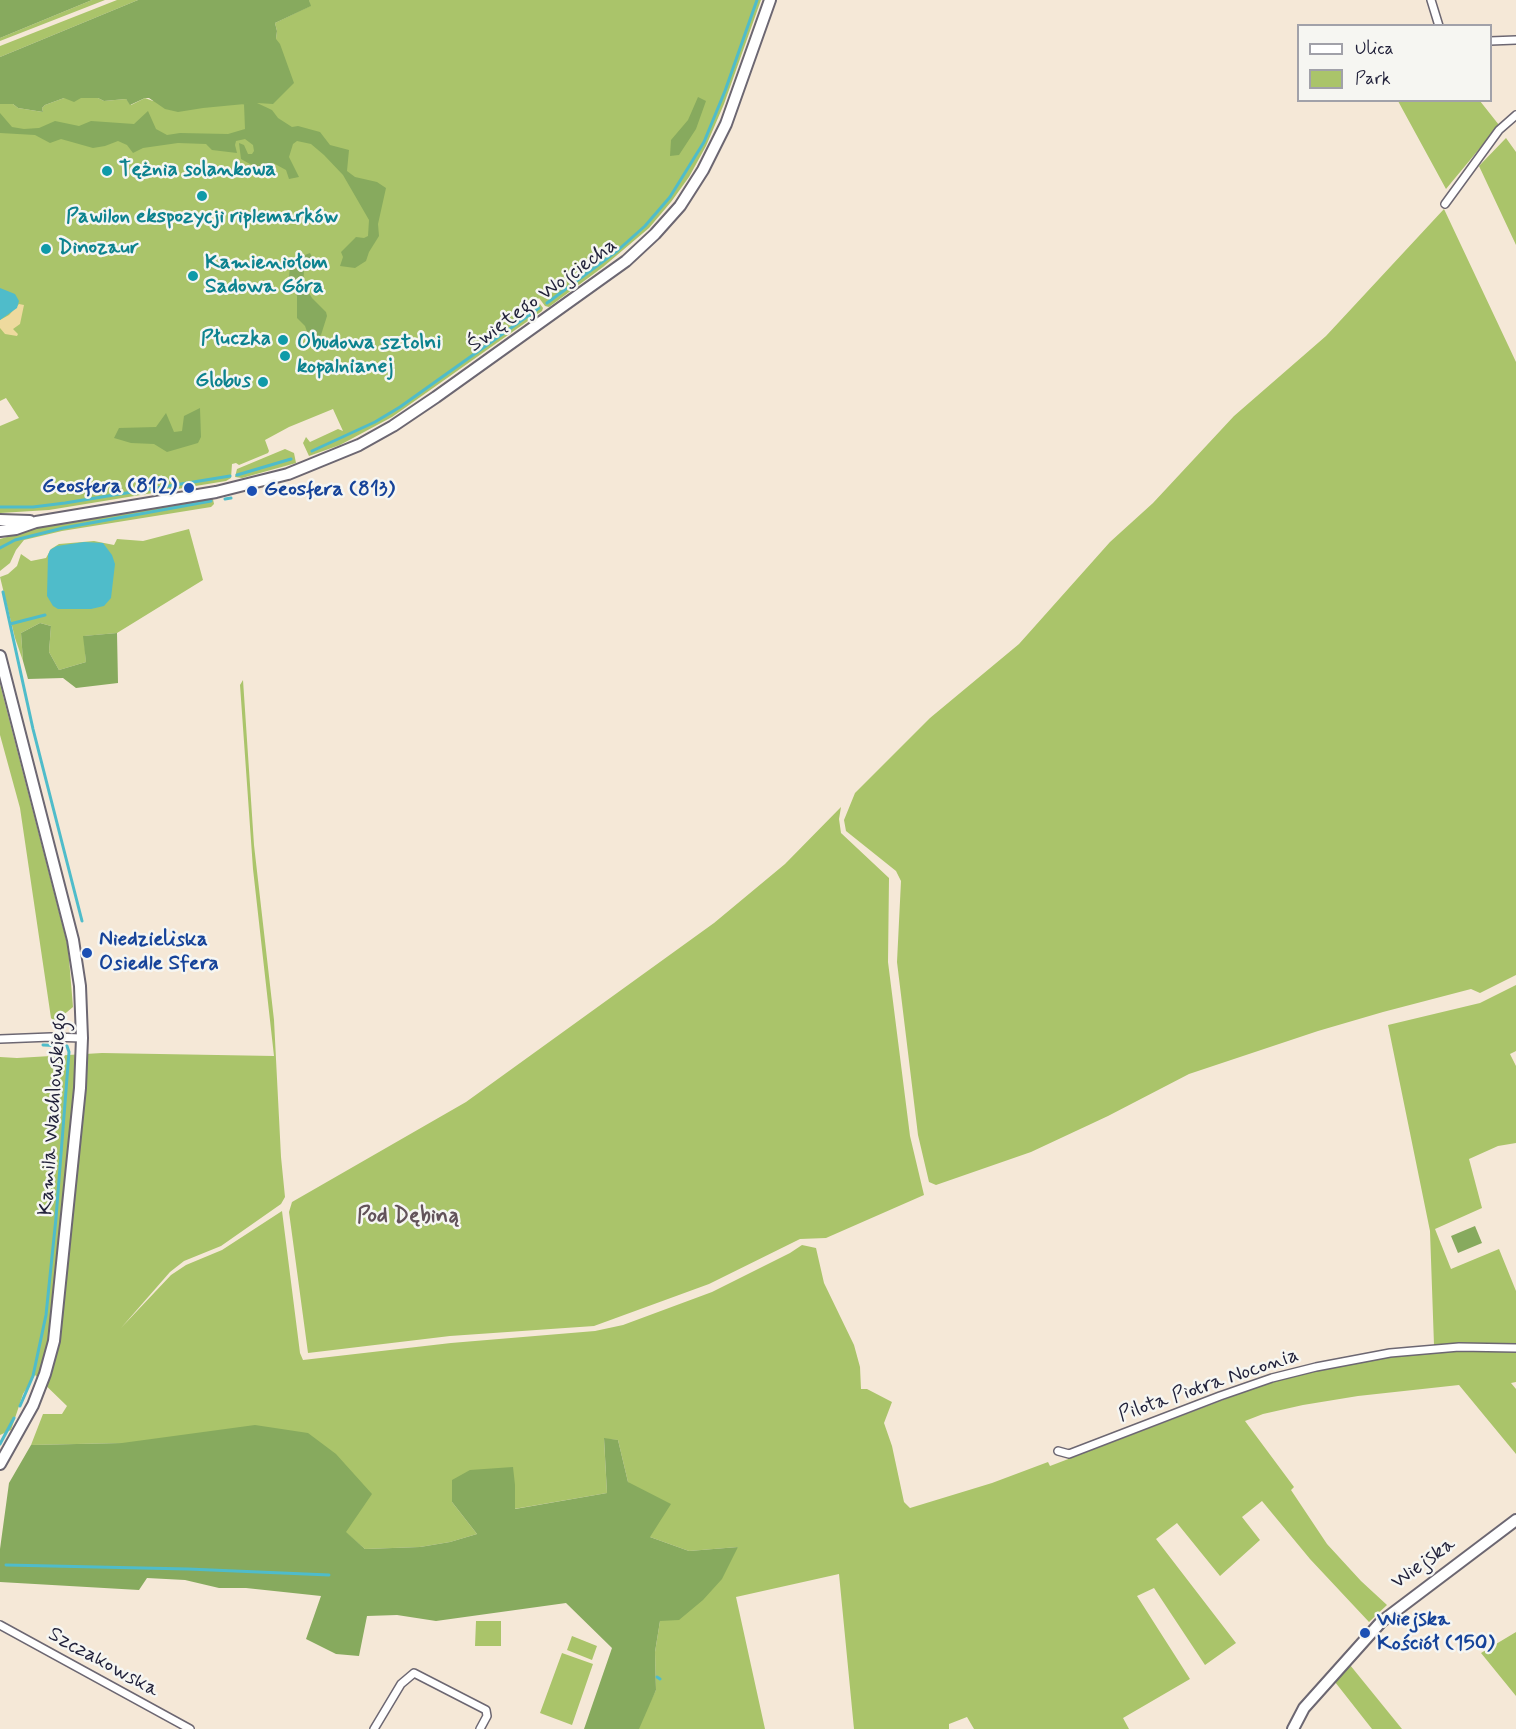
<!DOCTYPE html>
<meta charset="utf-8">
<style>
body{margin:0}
#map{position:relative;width:1516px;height:1729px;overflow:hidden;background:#f5e8d7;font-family:Mynerve,sans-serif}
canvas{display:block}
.legend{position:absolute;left:1297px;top:24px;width:195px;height:78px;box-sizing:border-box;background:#f6f6f2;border:2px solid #a1a1a9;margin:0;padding:8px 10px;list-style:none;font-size:18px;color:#22223b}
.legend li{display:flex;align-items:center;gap:12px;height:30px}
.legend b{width:30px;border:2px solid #a1a1a9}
</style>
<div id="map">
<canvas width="1516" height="1729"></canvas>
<ul class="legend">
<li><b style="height:8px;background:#fff"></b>Ulica</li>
<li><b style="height:16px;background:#aac46a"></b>Park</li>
</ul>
</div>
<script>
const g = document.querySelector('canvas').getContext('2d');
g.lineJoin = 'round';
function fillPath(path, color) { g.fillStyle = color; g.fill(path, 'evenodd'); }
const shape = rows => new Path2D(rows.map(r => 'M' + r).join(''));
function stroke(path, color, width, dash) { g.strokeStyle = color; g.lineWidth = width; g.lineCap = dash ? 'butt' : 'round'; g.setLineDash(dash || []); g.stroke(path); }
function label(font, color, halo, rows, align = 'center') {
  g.font = font + ' Mynerve,sans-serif'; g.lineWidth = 5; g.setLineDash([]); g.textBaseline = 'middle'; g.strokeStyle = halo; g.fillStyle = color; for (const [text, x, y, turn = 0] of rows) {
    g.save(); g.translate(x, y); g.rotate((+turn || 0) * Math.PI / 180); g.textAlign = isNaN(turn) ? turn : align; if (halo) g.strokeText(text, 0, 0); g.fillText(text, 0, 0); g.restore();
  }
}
fillPath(shape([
 [92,0,105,0,0,41,0,38],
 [117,0,138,0,0,57,0,46],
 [309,0,761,0,724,104,706,146,689,177,671,202,649,228,603,267,549,307,545,306,539,298,537,300,543,308,542,311,392,417,340,445,309,456,303,443,306,437,310,442,338,429,343,431,333,409,289,427,265,440,269,451,268,453,239,465,236,463,232,464,231,478,226,481,49,510,0,513,0,426,19,418,6,398,0,401,0,104,13,104,18,108,43,112,42,108,45,105,64,98,98,98,104,101,126,99,131,105,145,98,153,101,276,39,277,31,275,23,310,6],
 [1398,101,1480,101,1499,125,1446,189],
 [1506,138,1516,152,1516,245,1479,166],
 [1444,209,1516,362,1516,975,1480,993,1471,989,1383,1012,1318,1031,1189,1074,1108,1116,1031,1152,936,1185,929,1182,918,1135,897,962,901,881,896,871,846,831,844,820,855,793,930,718,1019,644,1110,542,1153,503,1234,416,1326,336],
 [285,449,294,453,296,463,242,478,235,477,237,469],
 [210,497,213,499,214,504,211,507,62,531,24,540,16,550,10,563,0,571,0,539,7,537,7,533],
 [189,529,203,580,117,633,84,636,86,662,59,670,49,652,51,626,40,623,21,633,23,661,15,638,0,577,8,574,17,566,21,554,31,561,46,558,51,549,59,544,94,541,114,545,117,539,143,541],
 [243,680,254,845,274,1020,281,1157,285,1197,281,1204,221,1246,184,1261,170,1272,121,1328,171,1275,186,1265,222,1250,282,1211,300,1353,303,1360,451,1343,595,1331,623,1325,712,1292,790,1253,802,1245,816,1248,824,1283,854,1345,860,1367,861,1389,867,1389,892,1402,884,1423,892,1446,904,1502,910,1508,992,1483,1048,1462,1050,1466,1257,1387,1294,1376,1387,1357,1458,1351,1516,1352,1516,1382,1511,1383,1516,1389,1516,1454,1459,1385,1358,1396,1303,1405,1263,1414,1245,1421,1294,1487,1291,1490,1327,1544,1361,1581,1387,1605,1369,1622,1310,1559,1262,1501,1242,1517,1260,1540,1220,1576,1177,1523,1156,1539,1236,1643,1205,1665,1154,1588,1137,1596,1190,1679,1123,1718,1129,1729,974,1729,967,1717,949,1724,949,1729,854,1729,839,1574,736,1597,765,1729,636,1729,656,1690,655,1652,660,1621,738,1547,689,1551,650,1537,628,1482,618,1440,604,1439,607,1493,514,1509,515,1485,452,1502,477,1534,450,1542,420,1547,365,1549,345,1532,122,1443,31,1445,43,1414,62,1414,67,1406,35,1375,23,1394,11,1430,0,1435,0,1057,17,1058,102,1053,274,1056,253,869,240,685],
 [0,684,68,947,73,1007,55,1022,51,1018,20,808,0,735],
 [841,807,839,819,841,833,889,878,888,962,910,1136,924,1195,826,1238,800,1239,709,1284,594,1326,450,1336,308,1353,289,1212,292,1202,466,1102,714,923,785,864],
 [1516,985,1516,1051,1510,1054,1516,1066,1516,1143,1498,1146,1469,1159,1482,1208,1435,1229,1451,1269,1499,1249,1516,1291,1516,1343,1434,1345,1430,1231,1388,1025,1480,1003],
 [476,1621,501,1621,501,1646,475,1646],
 [1516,1632,1516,1696,1481,1653],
 [572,1636,597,1646,592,1660,567,1650],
 [562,1653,593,1664,572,1725,540,1713],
 [1350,1665,1402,1729,1372,1729,1335,1682]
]), '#aac46a');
fillPath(shape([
 [0,0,92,0,0,38],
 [138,0,309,0,311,6,275,23,277,31,276,39,280,44,294,83,273,104,257,103,272,110,278,118,292,127,298,126,320,132,330,145,349,150,347,171,355,177,377,182,386,188,378,224,379,236,369,252,366,261,355,268,340,266,343,257,341,252,356,237,364,238,368,236,369,220,343,175,324,155,311,144,297,141,293,144,289,157,299,177,289,179,286,170,273,163,266,173,241,159,239,143,244,145,248,154,252,154,254,151,253,145,245,139,236,141,235,145,237,153,212,150,206,144,178,143,143,148,133,153,127,145,118,141,105,146,93,148,61,139,50,143,35,135,0,133,0,113,12,127,24,129,39,128,55,121,79,126,91,121,134,124,148,111,156,129,167,135,180,133,228,134,245,129,244,104,255,103,203,108,178,112,165,109,149,98,145,98,130,105,126,99,104,101,98,98,81,98,74,102,64,98,45,105,42,108,43,112,18,108,13,104,0,104,0,57],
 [698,97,706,101,696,129,679,155,670,156,671,140,688,120],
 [310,253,312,257,304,271,303,283,312,298,326,312,327,316,321,335,311,343,305,326,297,318,297,296,289,277,290,266,297,265,305,255],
 [200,408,201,437,198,443,167,452,154,444,131,443,114,438,119,428,156,427,166,413,174,432,182,431,184,416],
 [40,623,51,626,49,652,59,670,86,662,83,636,117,633,118,683,76,688,63,678,28,679,23,661,21,633],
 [1475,1226,1482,1243,1458,1253,1451,1236],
 [255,1425,308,1433,336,1454,372,1494,346,1532,365,1549,420,1547,450,1542,477,1534,452,1502,452,1480,470,1470,513,1467,515,1485,515,1509,607,1493,604,1438,618,1440,628,1482,671,1504,650,1537,689,1551,738,1547,722,1579,703,1600,679,1620,660,1621,655,1652,656,1690,639,1729,584,1729,612,1648,566,1603,436,1621,397,1615,367,1616,359,1656,336,1654,306,1639,321,1596,246,1588,219,1588,185,1580,147,1578,139,1590,0,1582,0,1549,9,1483,31,1445,122,1443]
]), '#87aa5e');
fillPath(shape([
 [19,304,24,305,20,324,13,329,18,334,17,336,5,334,0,328,0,320,9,315]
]), '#eeda9e');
fillPath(shape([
 [0,288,15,294,19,301,17,308,0,320],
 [84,542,103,543,112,555,115,564,111,598,104,606,91,609,58,609,53,606,47,596,48,555,50,550,57,546]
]), '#4fbcca');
stroke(shape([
 [547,303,617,251,645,226,670,197,704,142,725,91,757,0],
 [312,451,375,422,400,407,539,308],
 [237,475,291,459],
 [225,499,231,498],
 [0,507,33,507,65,503,230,476],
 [0,548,15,540,63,528,211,501],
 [3,592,33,729,82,921],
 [10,624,45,615],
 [20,1406,33,1376,46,1315,56,1218,69,1052,67,1046,43,1045],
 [0,1444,14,1418],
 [6,1565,188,1569,329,1575],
 [657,1677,660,1679]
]), '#4fbcca', 3);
const street = shape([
 [1431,0,1439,26],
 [1490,41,1516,40],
 [1445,204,1499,130,1516,115],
 [0,1039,51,1037,82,1038],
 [1058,1451,1069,1454,1220,1396,1272,1378,1316,1367,1390,1353,1459,1347,1516,1348],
 [0,1625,190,1729],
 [374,1729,401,1684,414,1673,486,1710,487,1716,480,1729]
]);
const secondary = shape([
 [0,520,30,521],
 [0,531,16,529,36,522,216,492,288,474,359,445,393,426,436,397,626,261,655,234,680,206,703,170,726,124,770,0],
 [0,656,73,940,80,986,82,1038,80,1088,54,1341,45,1374,33,1405,0,1464],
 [1293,1729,1304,1708,1381,1622,1516,1520]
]);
stroke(street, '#6c6772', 10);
stroke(secondary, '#6c6772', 14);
stroke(street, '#fff', 7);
stroke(secondary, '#fff', 10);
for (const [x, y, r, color] of [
 [107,171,6,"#0f9aa8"],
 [202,196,6,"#0f9aa8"],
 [46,249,6,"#0f9aa8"],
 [193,276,6,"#0f9aa8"],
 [283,340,6,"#0f9aa8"],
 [285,356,6,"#0f9aa8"],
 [263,382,6,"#0f9aa8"],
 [189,488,6,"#1a4fb4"],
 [252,491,6,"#1a4fb4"],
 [87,953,6,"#1a4fb4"],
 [1365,1633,6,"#1a4fb4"]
]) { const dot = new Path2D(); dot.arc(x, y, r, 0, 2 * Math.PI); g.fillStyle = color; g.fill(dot); stroke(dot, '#f6f6f2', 2); }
label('bold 21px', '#0d838f', '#f6f6f2', [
 ["Tężnia solankowa",119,171],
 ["Pawilon ekspozycji riplemarków",202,218,"center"],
 ["Dinozaur",58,249],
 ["Kamieniołom",205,264],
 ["Sadowa Góra",205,288],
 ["Płuczka",271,340,"right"],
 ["Obudowa sztolni",297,344],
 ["kopalnianej",297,368],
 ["Globus",251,382,"right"]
], 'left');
label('21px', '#22223b', '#f6f6f2', [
 ["Świętego Wojciecha",543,296,-36],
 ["Kamila Wachlowskiego",54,1114,-86],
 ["Pilota Piotra Noconia",1209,1386,-19],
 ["Wiejska",1424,1564,-36],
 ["Szczakowska",103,1663,29]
]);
label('bold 21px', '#164399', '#f6f6f2', [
 ["Geosfera (812)",177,488,"right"],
 ["Geosfera (813)",264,491],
 ["Niedzieliska",99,941],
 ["Osiedle Sfera",99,965],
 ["Wiejska",1377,1621],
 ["Kościół (150)",1377,1645]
], 'left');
label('bold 22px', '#63535a', '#f6f6f2', [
 ["Pod Dębiną",408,1217]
]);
</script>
